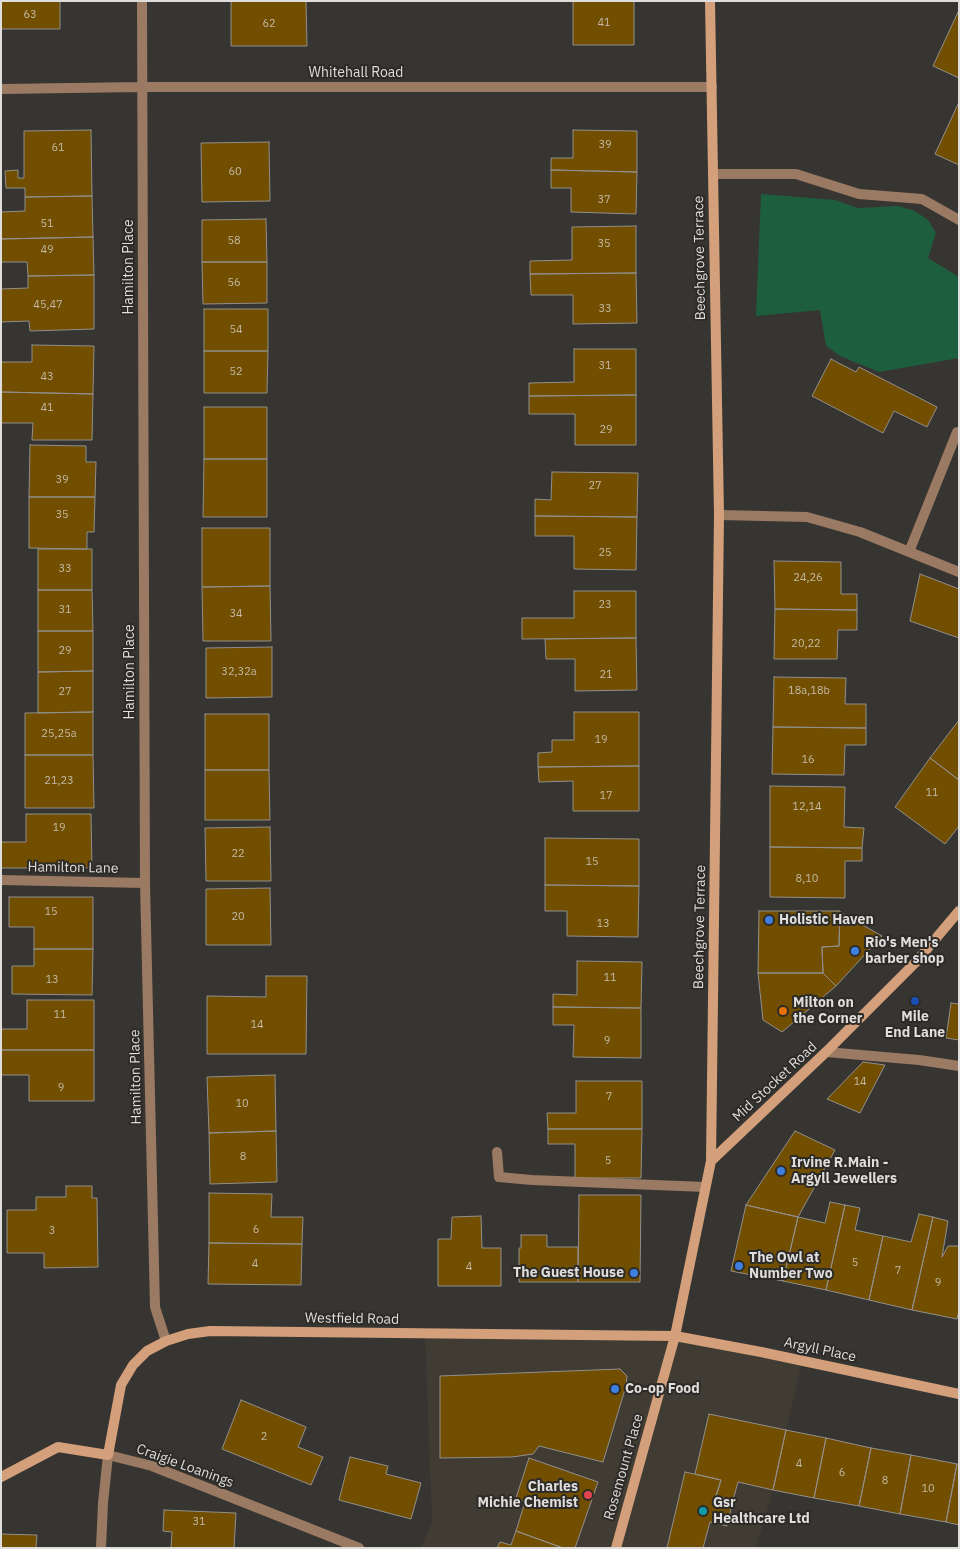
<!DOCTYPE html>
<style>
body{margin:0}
#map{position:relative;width:960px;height:1549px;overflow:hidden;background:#373532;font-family:"IBM Plex Sans",sans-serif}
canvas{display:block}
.frame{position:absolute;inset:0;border:2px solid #dfdedc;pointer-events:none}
</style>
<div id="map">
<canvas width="960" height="1549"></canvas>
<div class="frame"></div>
</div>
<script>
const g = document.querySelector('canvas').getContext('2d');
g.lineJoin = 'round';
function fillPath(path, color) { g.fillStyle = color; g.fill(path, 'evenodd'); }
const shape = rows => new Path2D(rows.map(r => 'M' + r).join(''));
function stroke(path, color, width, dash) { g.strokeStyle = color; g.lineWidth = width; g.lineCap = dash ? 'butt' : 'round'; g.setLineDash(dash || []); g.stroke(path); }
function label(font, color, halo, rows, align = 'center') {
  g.font = font + ' "IBM Plex Sans",sans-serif'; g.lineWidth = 4; g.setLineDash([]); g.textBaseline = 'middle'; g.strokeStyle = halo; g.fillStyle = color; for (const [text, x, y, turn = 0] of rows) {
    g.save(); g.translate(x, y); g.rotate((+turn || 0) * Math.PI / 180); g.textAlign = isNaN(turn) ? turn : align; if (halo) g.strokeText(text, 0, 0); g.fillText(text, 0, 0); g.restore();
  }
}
fillPath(shape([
 [425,1333,675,1336,802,1361,773,1490,756,1548,421,1548,432,1521]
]), '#413c33');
fillPath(shape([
 [761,194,835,200,858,208,898,206,915,211,928,220,936,233,928,258,959,277,959,358,879,372,840,356,826,346,820,310,756,316]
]), '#1d5e3f');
const building = shape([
 [1,1,60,1,60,29,1,29,1,1],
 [231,1,306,1,307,46,231,46,231,1],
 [573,1,634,1,634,45,573,45,573,1],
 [959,10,959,78,933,66,959,10],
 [959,102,959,165,935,154,959,102],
 [91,130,92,196,25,197,25,188,6,188,5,171,18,170,18,178,24,178,24,131,91,130],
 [573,130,637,131,637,172,551,170,551,158,573,158,573,130],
 [269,142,270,201,202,202,201,143,269,142],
 [551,170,637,172,636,214,571,212,571,188,551,188,551,170],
 [92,196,93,237,1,239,1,212,25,211,25,197,92,196],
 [266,219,267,262,202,262,202,220,266,219],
 [636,226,636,273,530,274,530,261,572,260,572,227,636,226],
 [93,237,94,275,28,276,27,262,1,262,1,239,93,237],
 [202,262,267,262,267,303,203,304,202,262],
 [636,273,637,323,573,324,573,295,531,295,530,274,636,273],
 [94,275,94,329,30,331,29,321,1,322,1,289,28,288,28,276,94,275],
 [204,309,268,309,268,351,204,351,204,309],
 [32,345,94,346,93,394,1,392,1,362,32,362,32,345],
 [574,349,636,349,636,395,529,396,529,383,574,382,574,349],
 [204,351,268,351,267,393,204,393,204,351],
 [831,359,856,372,859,367,937,407,927,427,894,411,883,433,812,396,831,359],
 [1,392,93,394,92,440,32,440,33,423,1,423,1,392],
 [636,395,636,445,575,445,575,414,529,414,529,396,636,395],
 [204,407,267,407,267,459,204,459,204,407],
 [30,445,86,446,86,462,96,462,95,497,29,497,30,445],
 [204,459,267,459,267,517,203,517,204,459],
 [552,472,638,473,637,517,535,516,535,499,551,500,552,472],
 [29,497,95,497,94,532,87,532,87,549,29,548,29,497],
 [535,516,637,517,636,570,574,569,574,536,535,536,535,516],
 [202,528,270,528,270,586,202,587,202,528],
 [38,549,92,549,92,590,38,590,38,549],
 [774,561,841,562,841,594,857,594,857,610,775,609,774,561],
 [920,574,959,589,959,638,910,621,920,574],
 [270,586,271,641,203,641,202,587,270,586],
 [38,590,92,590,93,631,38,631,38,590],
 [574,591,636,591,636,638,522,639,522,618,574,618,574,591],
 [775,609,857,610,857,630,838,630,837,659,774,659,775,609],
 [38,631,93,631,93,671,38,672,38,631],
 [636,638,637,690,575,691,575,659,546,659,545,639,636,638],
 [272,647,272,697,206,698,206,648,272,647],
 [93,671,93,712,38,713,38,672,93,671],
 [774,677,846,678,845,704,866,704,866,728,773,727,774,677],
 [93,712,93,755,25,755,25,713,93,712],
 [574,712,639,712,639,766,538,767,538,753,552,752,552,740,574,740,574,712],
 [205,714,269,714,269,770,205,770,205,714],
 [959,720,959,780,930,758,959,720],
 [773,727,866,728,866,745,845,745,844,775,772,774,773,727],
 [25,755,93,755,94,808,25,808,25,755],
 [930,758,959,780,959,826,945,844,895,807,930,758],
 [639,766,639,811,573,811,573,781,539,782,538,767,639,766],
 [205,770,269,770,270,820,205,820,205,770],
 [770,786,845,787,844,827,864,828,862,848,770,847,770,786],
 [26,814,91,814,92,868,1,868,1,842,26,842,26,814],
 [270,827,271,881,206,881,205,828,270,827],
 [545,838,639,839,639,886,545,885,545,838],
 [770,847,862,848,862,861,845,861,845,898,770,897,770,847],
 [545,885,639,886,638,937,567,936,567,911,545,911,545,885],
 [270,888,271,945,206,945,206,889,270,888],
 [9,897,93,897,93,949,34,949,34,927,9,927,9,897],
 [759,911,840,911,839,946,822,947,823,973,758,973,759,911],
 [840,912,882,936,836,986,823,973,822,947,839,946,840,912],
 [34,949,93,949,92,995,12,994,12,966,34,966,34,949],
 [577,961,642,962,641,1008,553,1007,553,994,577,995,577,961],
 [758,973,823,973,836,986,782,1032,763,1020,758,973],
 [266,976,307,976,306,1054,207,1054,207,996,266,997,266,976],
 [27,1000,94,1000,94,1050,1,1050,1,1029,27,1029,27,1000],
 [951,1003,959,1004,959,1040,946,1038,951,1003],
 [553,1007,641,1008,641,1058,573,1057,574,1025,553,1025,553,1007],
 [1,1050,94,1050,94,1101,29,1101,29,1075,1,1075,1,1050],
 [863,1062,885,1065,860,1113,827,1099,863,1062],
 [275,1075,276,1131,209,1133,207,1077,275,1075],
 [576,1081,642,1081,642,1129,548,1129,547,1113,576,1113,576,1081],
 [548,1129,642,1129,641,1178,575,1178,575,1144,548,1144,548,1129],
 [276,1131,277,1182,210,1184,209,1133,276,1131],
 [795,1131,835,1150,798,1217,746,1205,795,1131],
 [66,1186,92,1186,92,1198,97,1198,98,1267,44,1268,44,1253,7,1253,7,1210,36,1210,36,1197,66,1197,66,1186],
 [209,1193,272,1194,271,1217,303,1217,302,1244,209,1243,209,1193],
 [579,1195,641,1195,640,1282,578,1282,579,1195],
 [830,1202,845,1205,826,1290,783,1281,798,1217,825,1223,830,1202],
 [746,1205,798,1217,783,1281,731,1271,746,1205],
 [845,1205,860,1208,855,1230,883,1236,869,1300,826,1290,845,1205],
 [919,1214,933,1217,912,1310,869,1300,883,1236,911,1242,919,1214],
 [481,1216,482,1248,501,1248,501,1286,438,1286,438,1239,451,1239,452,1217,481,1216],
 [933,1217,948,1221,942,1257,948,1246,959,1246,959,1310,957,1319,912,1310,933,1217],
 [521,1235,547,1235,547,1247,578,1247,578,1282,519,1282,519,1248,521,1248,521,1235],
 [209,1243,302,1244,301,1285,208,1284,209,1243],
 [620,1369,627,1376,626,1386,603,1462,539,1446,533,1454,512,1457,440,1458,440,1376,620,1369],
 [241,1400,306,1427,298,1447,323,1457,311,1485,222,1449,241,1400],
 [709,1414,786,1430,773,1490,738,1482,733,1500,716,1496,721,1480,695,1474,709,1414],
 [786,1430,826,1438,814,1498,773,1490,786,1430],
 [826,1438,871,1448,859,1506,814,1498,826,1438],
 [871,1448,911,1455,900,1514,859,1506,871,1448],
 [911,1455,957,1464,946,1522,900,1514,911,1455],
 [350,1457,388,1466,386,1474,421,1483,411,1519,339,1500,350,1457],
 [529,1458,598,1482,575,1548,563,1548,516,1531,525,1502,516,1498,529,1458],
 [957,1464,959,1465,959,1525,946,1522,957,1464],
 [685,1472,721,1480,716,1496,733,1500,727,1526,710,1522,703,1548,667,1548,685,1472],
 [164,1510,236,1513,234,1548,171,1548,172,1532,163,1531,164,1510],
 [516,1531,563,1548,497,1548,500,1542,511,1545,516,1531],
 [1,1534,37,1535,36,1548,1,1548,1,1534]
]);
fillPath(building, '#714e00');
stroke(building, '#928f8c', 1);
stroke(shape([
 [713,174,796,174,859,194,922,199,959,220],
 [1,880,145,883],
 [826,1052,919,1060,959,1066],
 [497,1152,499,1177,532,1180,705,1187]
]), '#9a7a63', 10);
stroke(shape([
 [142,1,145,883,155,1307,166,1341],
 [1,89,142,87,712,87],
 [719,515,807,517,860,532,959,572],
 [909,552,957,432],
 [101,1548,103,1503,108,1455,152,1466,359,1548]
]), '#9a7a63', 10);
stroke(shape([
 [711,1161,826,1052,916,962,959,911],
 [1,1477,58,1447,108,1455,121,1385,133,1365,147,1351,166,1341,188,1334,210,1331,675,1336,761,1352,959,1394],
 [616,1548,675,1336,711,1161,719,515,710,1]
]), '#d4a07b', 10);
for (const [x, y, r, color] of [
 [769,920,5,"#3f7fe0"],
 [855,951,5,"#3f7fe0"],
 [915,1001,5,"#1a4fb4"],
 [783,1011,5,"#e8710a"],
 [781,1171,5,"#3f7fe0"],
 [739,1266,5,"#3f7fe0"],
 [634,1273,5,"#3f7fe0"],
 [615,1389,5,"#3f7fe0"],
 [588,1495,5,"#e0444e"],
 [703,1511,5,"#0f9aa8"]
]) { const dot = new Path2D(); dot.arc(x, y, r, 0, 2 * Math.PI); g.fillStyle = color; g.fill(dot); stroke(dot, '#2d2b28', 2); }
label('11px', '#c4baa5', null, [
 ["63",30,15],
 ["41",604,23],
 ["62",269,24],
 ["39",605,145],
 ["61",58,148],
 ["60",235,172],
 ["37",604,200],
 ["51",47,224],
 ["58",234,241],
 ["35",604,244],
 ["49",47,250],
 ["56",234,283],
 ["45,47",48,305],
 ["33",605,309],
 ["54",236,330],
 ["31",605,366],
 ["52",236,372],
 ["43",47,377],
 ["41",47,408],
 ["29",606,430],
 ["39",62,480],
 ["27",595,486],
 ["35",62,515],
 ["25",605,553],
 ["33",65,569],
 ["24,26",808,578],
 ["23",605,605],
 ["31",65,610],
 ["34",236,614],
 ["20,22",806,644],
 ["29",65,651],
 ["32,32a",239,672],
 ["21",606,675],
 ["18a,18b",809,691],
 ["27",65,692],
 ["25,25a",59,734],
 ["19",601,740],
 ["16",808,760],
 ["21,23",59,781],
 ["11",932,793],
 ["17",606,796],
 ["12,14",807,807],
 ["19",59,828],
 ["22",238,854],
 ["15",592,862],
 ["8,10",807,879],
 ["15",51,912],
 ["20",238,917],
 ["13",603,924],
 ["11",610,978],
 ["13",52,980],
 ["11",60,1015],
 ["14",257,1025],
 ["9",607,1041],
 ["14",860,1082],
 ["9",61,1088],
 ["7",609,1097],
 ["10",242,1104],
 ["8",243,1157],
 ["5",608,1161],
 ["6",256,1230],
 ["3",52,1231],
 ["5",855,1263],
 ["4",255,1264],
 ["4",469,1267],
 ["7",898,1271],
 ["9",938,1283],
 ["2",264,1437],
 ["4",799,1464],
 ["6",842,1473],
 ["8",885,1481],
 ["10",928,1489],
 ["31",199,1522]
]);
label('14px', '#dfdedc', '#2d2b28', [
 ["Whitehall Road",356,73],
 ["Beechgrove Terrace",700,258,-91],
 ["Hamilton Place",129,267,-90],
 ["Hamilton Place",130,672,-90],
 ["Hamilton Lane",73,868,1],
 ["Beechgrove Terrace",700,927,-89],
 ["Hamilton Place",136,1077,-91],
 ["Mid Stocket Road",775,1082,-43],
 ["Westfield Road",352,1319,1],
 ["Argyll Place",820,1350,12],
 ["Craigie Loanings",185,1466,20],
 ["Rosemount Place",624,1467,-74]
]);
label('bold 14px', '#dfdedc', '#2d2b28', [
 ["Holistic Haven",779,920],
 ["Rio's Men's",865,943],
 ["barber shop",865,959],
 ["Milton on",793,1003],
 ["the Corner",793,1019],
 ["Mile",915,1017,"center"],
 ["End Lane",915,1033,"center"],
 ["Irvine R.Main -",791,1163],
 ["Argyll Jewellers",791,1179],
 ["The Owl at",749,1258],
 ["Number Two",749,1274],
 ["The Guest House",624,1273,"right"],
 ["Co-op Food",625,1389],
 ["Charles",578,1487,"right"],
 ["Michie Chemist",578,1503,"right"],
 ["Gsr",713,1503],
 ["Healthcare Ltd",713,1519]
], 'left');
</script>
